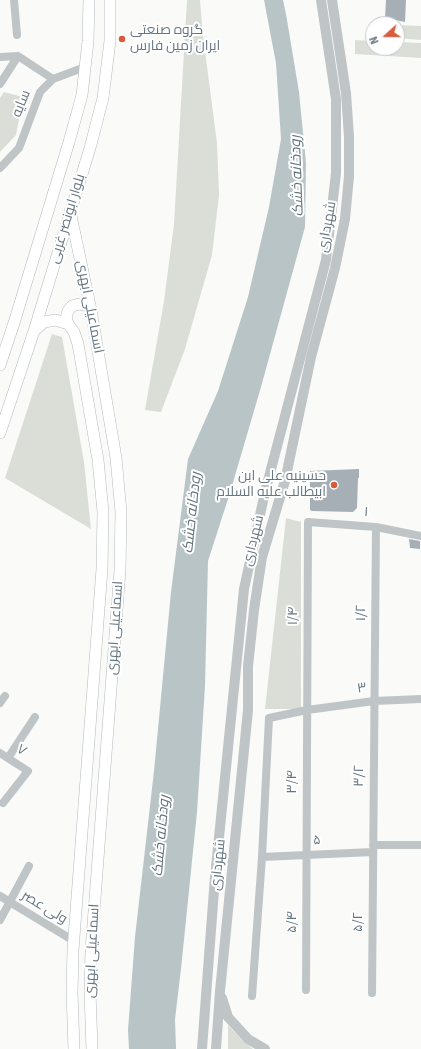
<!DOCTYPE html>
<meta charset="utf-8">
<style>
body{margin:0}
#map{position:relative;width:421px;height:1049px;overflow:hidden;background:#fafaf8;font-family:"Source Sans 3",sans-serif}
canvas{display:block}
.north{position:absolute;left:365px;top:16px;width:40px;height:40px;box-sizing:border-box;background:#fff;border:1px solid #c2c8cd;border-radius:50%;rotate:249deg;font-size:11px;font-weight:700;line-height:16px;text-align:center;color:#667681}
.north::after{content:'';display:block;margin:auto;width:14px;height:18px;background:#d85b3a;clip-path:polygon(50% 0,100% 100%,50% 72%,0 100%)}
</style>
<div id="map">
<canvas width="421" height="1049"></canvas>
<div class="north">N</div>
</div>
<script>
const g = document.querySelector('canvas').getContext('2d');
g.lineJoin = 'round';
function fillPath(path, color) { g.fillStyle = color; g.fill(path, 'evenodd'); }
const shape = rows => new Path2D(rows.map(r => 'M' + r).join(''));
function stroke(path, color, width, dash) { g.strokeStyle = color; g.lineWidth = width; g.lineCap = dash ? 'butt' : 'round'; g.setLineDash(dash || []); g.stroke(path); }
function label(font, color, halo, rows, align = 'center') {
  g.font = font + ' "Source Sans 3",Cairo,sans-serif'; g.lineWidth = 4; g.setLineDash([]); g.textBaseline = 'middle'; g.strokeStyle = halo; g.fillStyle = color; for (const [text, x, y, turn = 0] of rows) {
    g.save(); g.translate(x, y); g.rotate((+turn || 0) * Math.PI / 180); g.textAlign = isNaN(turn) ? turn : align; if (halo) g.strokeText(text, 0, 0); g.fillText(text, 0, 0); g.restore();
  }
}
fillPath(shape([
 [187,0,200,0,203,36,217,143,219,195,212,255,185,349,161,412,145,410,164,301,174,224],
 [397,25,421,26,421,40,397,38],
 [355,40,373,41,373,48,397,48,397,42,421,43,421,58,355,54],
 [4,92,23,97,16,135,0,152,0,98],
 [52,334,62,337,84,462,91,529,5,478],
 [286,518,301,522,301,709,265,709],
 [228,1025,241,1039,253,1049,228,1049]
]), '#daded7');
fillPath(shape([
 [264,0,283,0,286,14,299,92,306,163,305,227,261,387,229,496,208,561,205,686,197,812,181,969,175,1019,176,1049,129,1049,128,1030,135,937,154,771,171,592,188,459,218,391,248,297,269,207,281,139,276,63]
]), '#b9c4c7');
fillPath(shape([
 [386,0,406,0,405,22,385,18],
 [359,469,359,478,358,478,357,508,353,512,312,511,310,510,310,471],
 [409,539,420,541,420,549,410,548]
]), '#a6afb5');
const secondary = shape([
 [70,211,91,310,116,458,121,512,120,570,91,951,90,992,92,1049],
 [68,324,66,318,68,311,72,306,79,304,86,305,91,310],
 [34,331,44,322,56,320,68,324,74,332,78,344,98,460,103,512,102,569,73,950,72,992,74,1049],
 [0,365,14,323,69,142,82,95,88,41,89,0],
 [0,433,34,331,90,148,103,98,110,41,110,0]
]);
stroke(secondary, '#b4babe', 12);
stroke(shape([
 [14,0,17,35],
 [0,57,18,56,53,79],
 [0,84,18,56],
 [0,168,19,148,40,92,53,79,85,67],
 [0,703,5,696],
 [0,753,28,771,3,803],
 [8,758,35,717],
 [373,845,421,845],
 [262,857,373,852],
 [0,896,74,941],
 [0,920,29,866],
 [306,990,308,522,376,527,421,536],
 [372,993,376,527],
 [252,996,262,857,269,718,307,710,374,701,421,699]
]), '#bfc4c7', 8);
stroke(shape([
 [222,998,228,1017,248,1039,265,1049],
 [202,1049,215,877,244,589,265,492,326,260,336,173,336,99,321,0],
 [216,1049,220,991,248,710,248,666,254,610,262,557,285,481,311,357,335,268,345,219,349,176,349,137,346,93,332,0]
]), '#bfc4c7', 10);
stroke(secondary, '#fff', 11);
for (const [x, y, r, color] of [
 [122,39,4,"#d85b3a"],
 [334,485,4,"#d85b3a"]
]) { const dot = new Path2D(); dot.arc(x, y, r, 0, 2 * Math.PI); g.fillStyle = color; g.fill(dot); stroke(dot, '#fff', 1.5); }
label('14px', '#667681', '#fff', [
 ["گروه صنعتی",130,31],
 ["ایران زمین فارس",130,47],
 ["حسینیه علی ابن",326,477,"right"],
 ["ابیطالب علیه السلام",326,493,"right"]
], 'left');
label('14px', '#667681', '#fff', [
 ["سایه",22,104,-68],
 ["بلوار ابونصر غربی",68,219,-73],
 ["شهرداری",328,227,-80],
 ["اسماعیلی ابهری",89,307,79],
 ["۱",366,513,4],
 ["شهرداری",254,541,-76],
 ["۱/۲",362,613,-89],
 ["۱/۴",294,616,-90],
 ["اسماعیلی ابهری",116,628,-86],
 ["۳",362,689,-8],
 ["۷",21,751,34],
 ["۳/۲",360,776,-89],
 ["۳/۴",293,782,-90],
 ["۵",317,841,-2],
 ["شهرداری",219,865,-84],
 ["ولی عصر",44,908,31],
 ["۵/۴",293,922,-90],
 ["۵/۲",359,922,-90],
 ["اسماعیلی ابهری",93,951,-87]
]);
label('italic 15px', '#62747a', '#fff', [
 ["رودخانه خشک",298,176,-92],
 ["رودخانه خشک",193,513,-84],
 ["رودخانه خشک",162,836,-85]
]);
</script>
